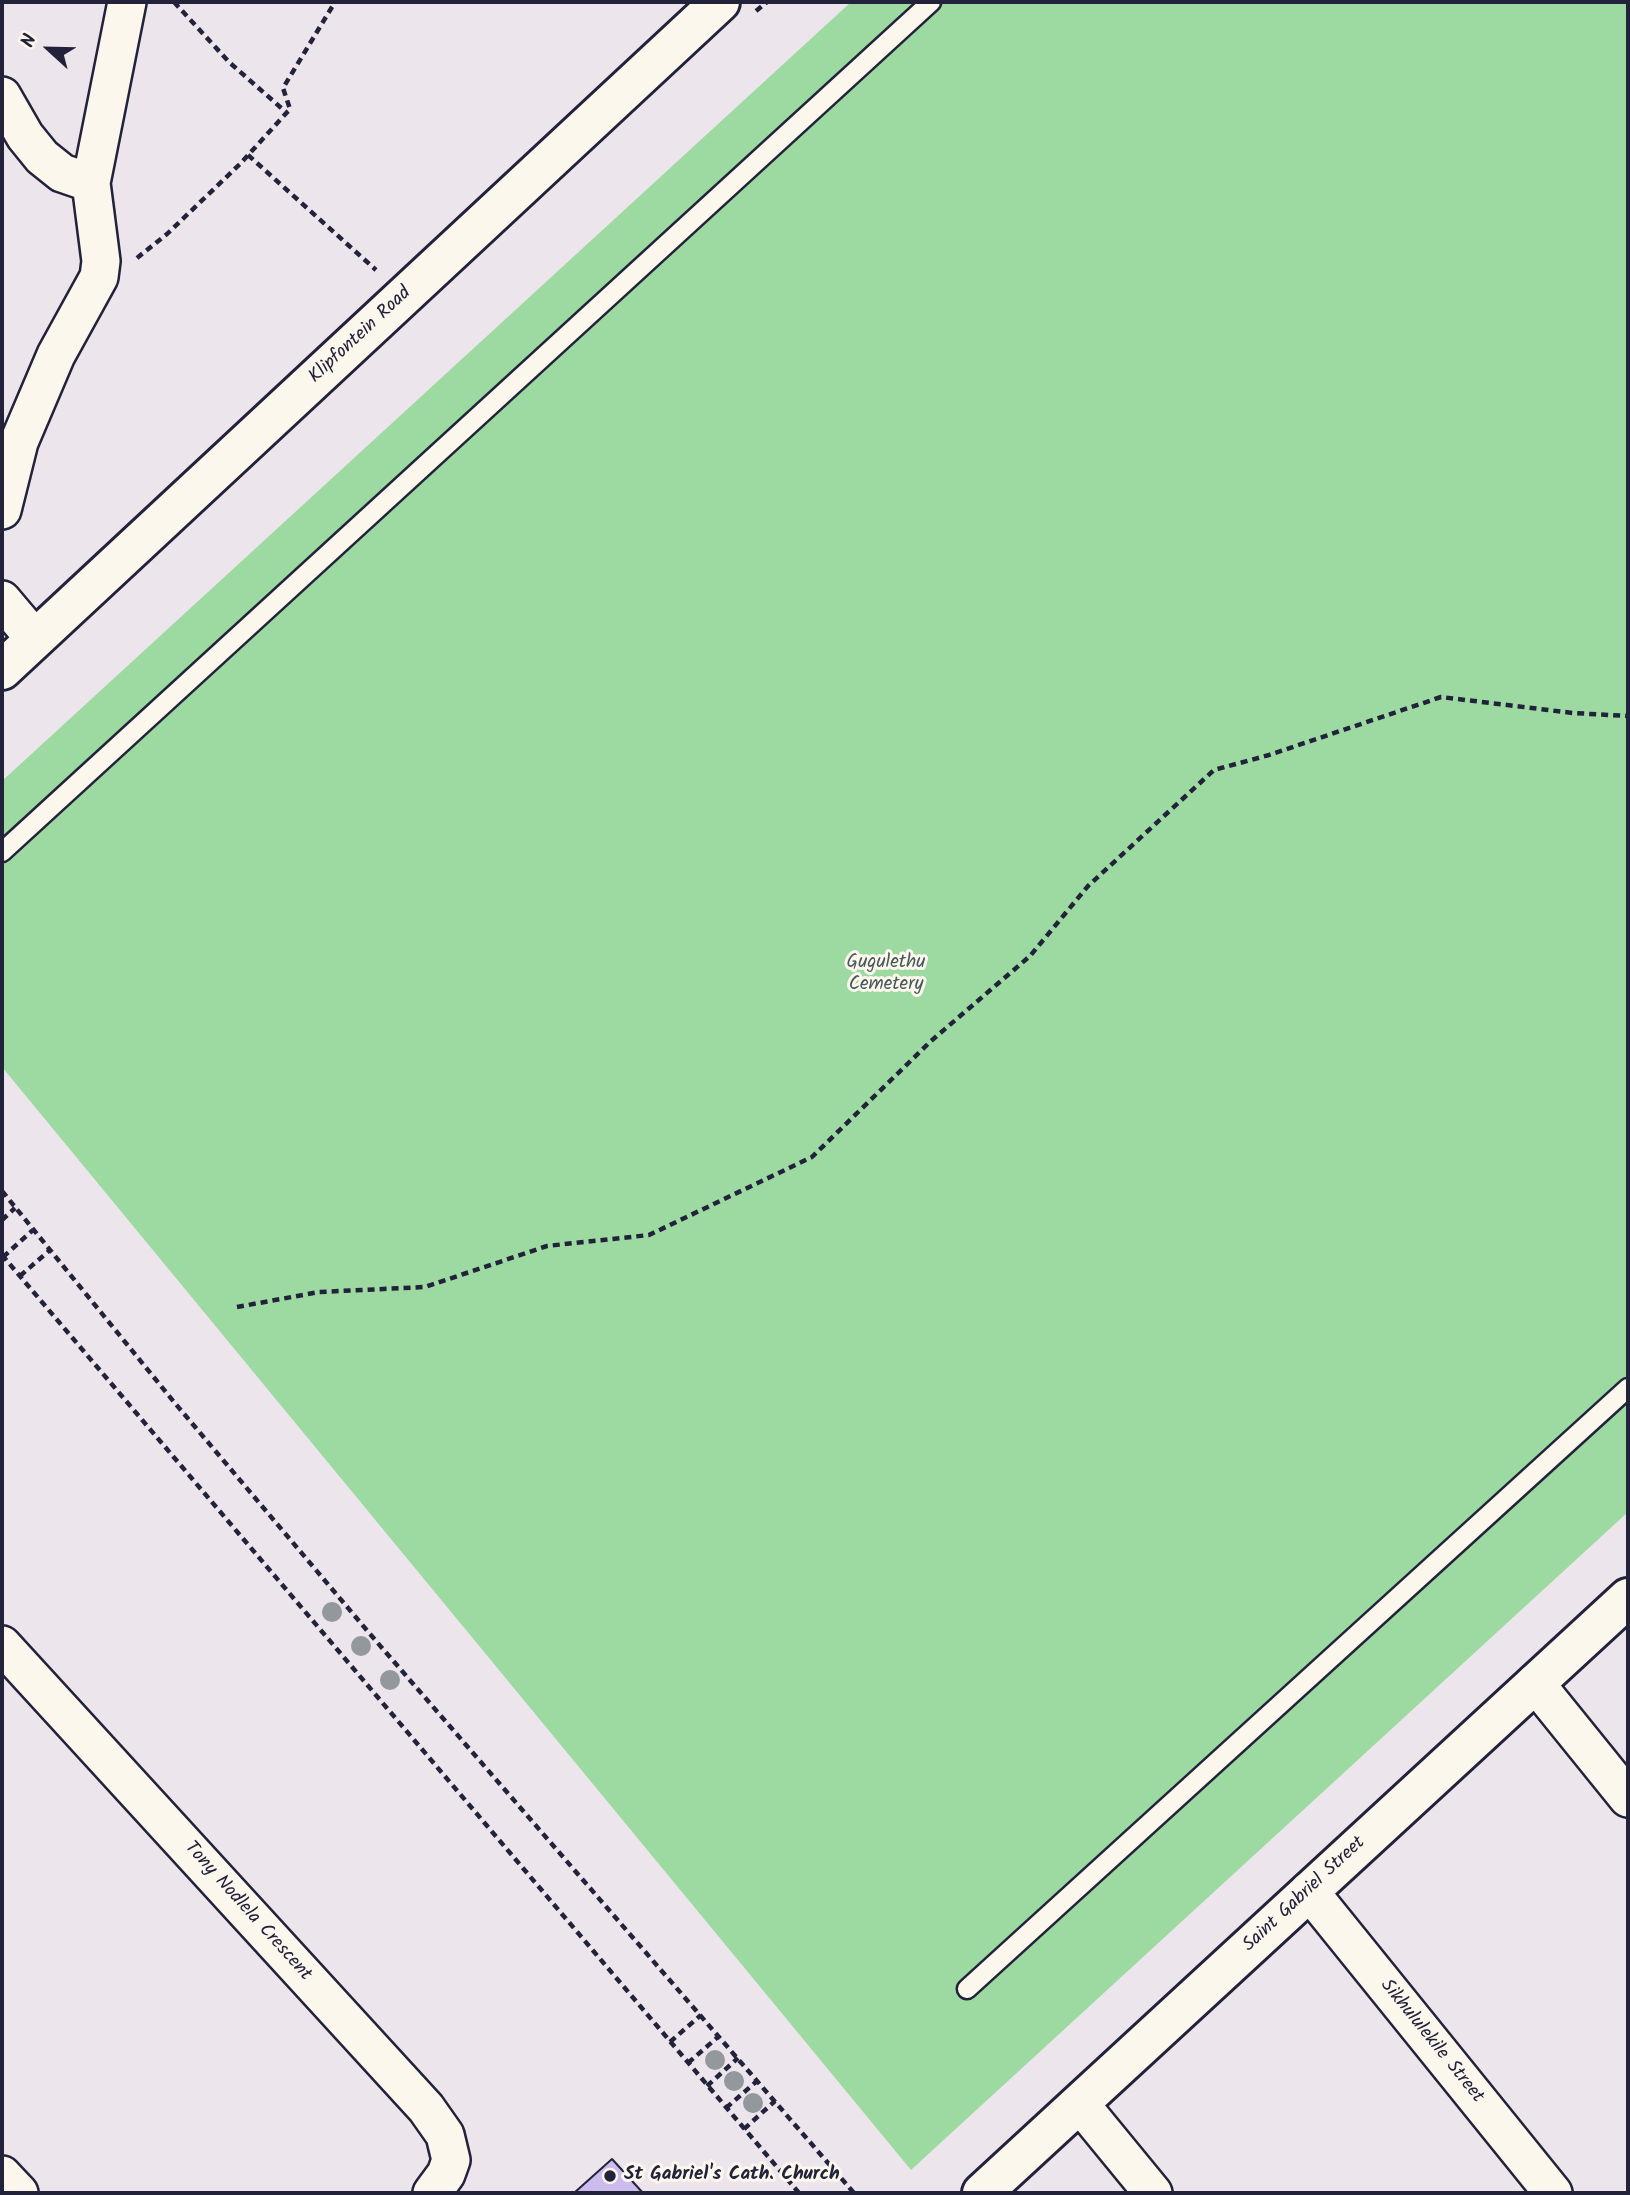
<!DOCTYPE html>
<style>
body{margin:0}
#map{position:relative;width:1630px;height:2195px;overflow:hidden;background:#ede5ec;font-family:Kalam,sans-serif}
canvas{display:block}
.frame{position:absolute;inset:0;border:4px solid #22223b;pointer-events:none}
.north{position:absolute;left:14px;top:14px;width:70px;height:70px;-webkit-text-stroke:5px #fbf7ec;paint-order:stroke;rotate:292deg;font-size:19px;font-weight:700;line-height:28px;text-align:center;color:#22223b}
.north::after{content:'';display:block;margin:auto;width:24px;height:32px;background:#22223b;clip-path:polygon(50% 0,100% 100%,50% 72%,0 100%)}
</style>
<div id="map">
<canvas width="1630" height="2195"></canvas>
<div class="frame"></div>
<div class="north">N</div>
</div>
<script>
const g = document.querySelector('canvas').getContext('2d');
g.lineJoin = 'round';
function fillPath(path, color) { g.fillStyle = color; g.fill(path, 'evenodd'); }
const shape = rows => new Path2D(rows.map(r => 'M' + r).join(''));
function stroke(path, color, width, dash) { g.strokeStyle = color; g.lineWidth = width; g.lineCap = dash ? 'butt' : 'round'; g.setLineDash(dash || []); g.stroke(path); }
function label(font, color, halo, rows, align = 'center') {
  g.font = font + ' Kalam,sans-serif'; g.lineWidth = 6; g.setLineDash([]); g.textBaseline = 'middle'; g.strokeStyle = halo; g.fillStyle = color; for (const [text, x, y, turn = 0] of rows) {
    g.save(); g.translate(x, y); g.rotate((+turn || 0) * Math.PI / 180); g.textAlign = isNaN(turn) ? turn : align; if (halo) g.strokeText(text, 0, 0); g.fillText(text, 0, 0); g.restore();
  }
}
fillPath(shape([
 [851,2,1628,2,1628,1512,911,2170,2,1067,2,781]
]), '#9ddaa1');
const building = shape([
 [612,2159,643,2193,574,2193,612,2159]
]);
fillPath(building, '#cbbced');
stroke(building, '#22223b', 2);
const lane = shape([
 [2,852,931,2],
 [967,1989,1628,1388]
]);
const street = shape([
 [2,96,25,136,42,157,62,173,91,183,101,261,99,277,56,355,19,442,2,510],
 [91,183,127,2],
 [2,600,35,639],
 [2,1645,426,2108,445,2135,451,2160,446,2174,432,2193],
 [1535,1683,1628,1798],
 [1309,1891,1553,2193],
 [1080,2104,1153,2193],
 [2,2175,19,2193]
]);
const secondary = shape([
 [2,670,720,2],
 [982,2193,1628,1598]
]);
stroke(lane, '#22223b', 23);
stroke(street, '#22223b', 42);
stroke(secondary, '#22223b', 44);
stroke(shape([
 [174,2,229,62,287,113],
 [756,11,767,2],
 [248,155,376,270],
 [137,258,167,234,240,164,290,109,283,88,335,2],
 [2,1191,174,1402,370,1634,854,2193],
 [2,1220,15,1208],
 [2,1255,799,2193],
 [3,1257,33,1230],
 [20,1276,50,1250],
 [237,1307,319,1292,425,1287,547,1246,649,1235,812,1157,931,1041,1030,956,1088,886,1214,770,1269,755,1441,697,1573,713,1628,716],
 [670,2042,701,2015],
 [688,2063,719,2036],
 [707,2086,738,2058],
 [726,2108,757,2081],
 [744,2129,775,2101]
]), '#22223b', 4.5, [7, 5]);
stroke(lane, '#fbf7ec', 18);
stroke(street, '#fbf7ec', 37);
stroke(secondary, '#fbf7ec', 38);
g.fillStyle = '#92989c';
for (const [x, y] of [
 [332,1612],
 [361,1646],
 [390,1680],
 [715,2060],
 [734,2081],
 [753,2103]
]) { g.beginPath(); g.arc(x, y, 10, 0, 2 * Math.PI); g.fill(); }
for (const [x, y, r, color] of [
 [610,2176,7,"#22223b"]
]) { const dot = new Path2D(); dot.arc(x, y, r, 0, 2 * Math.PI); g.fillStyle = color; g.fill(dot); stroke(dot, '#fbf7ec', 2.5); }
label('19px', '#22223b', '#fbf7ec', [
 ["Klipfontein Road",361,336,-43],
 ["Saint Gabriel Street",1305,1895,-43],
 ["Tony Nodlela Crescent",247,1912,48],
 ["Sikhululekile Street",1431,2042,51]
]);
label('19px', '#47595a', '#fbf7ec', [
 ["Gugulethu",886,964],
 ["Cemetery",886,986]
]);
label('bold 19px', '#22223b', '#fbf7ec', [
 ["St Gabriel's Cath. Church",624,2176]
], 'left');
</script>
